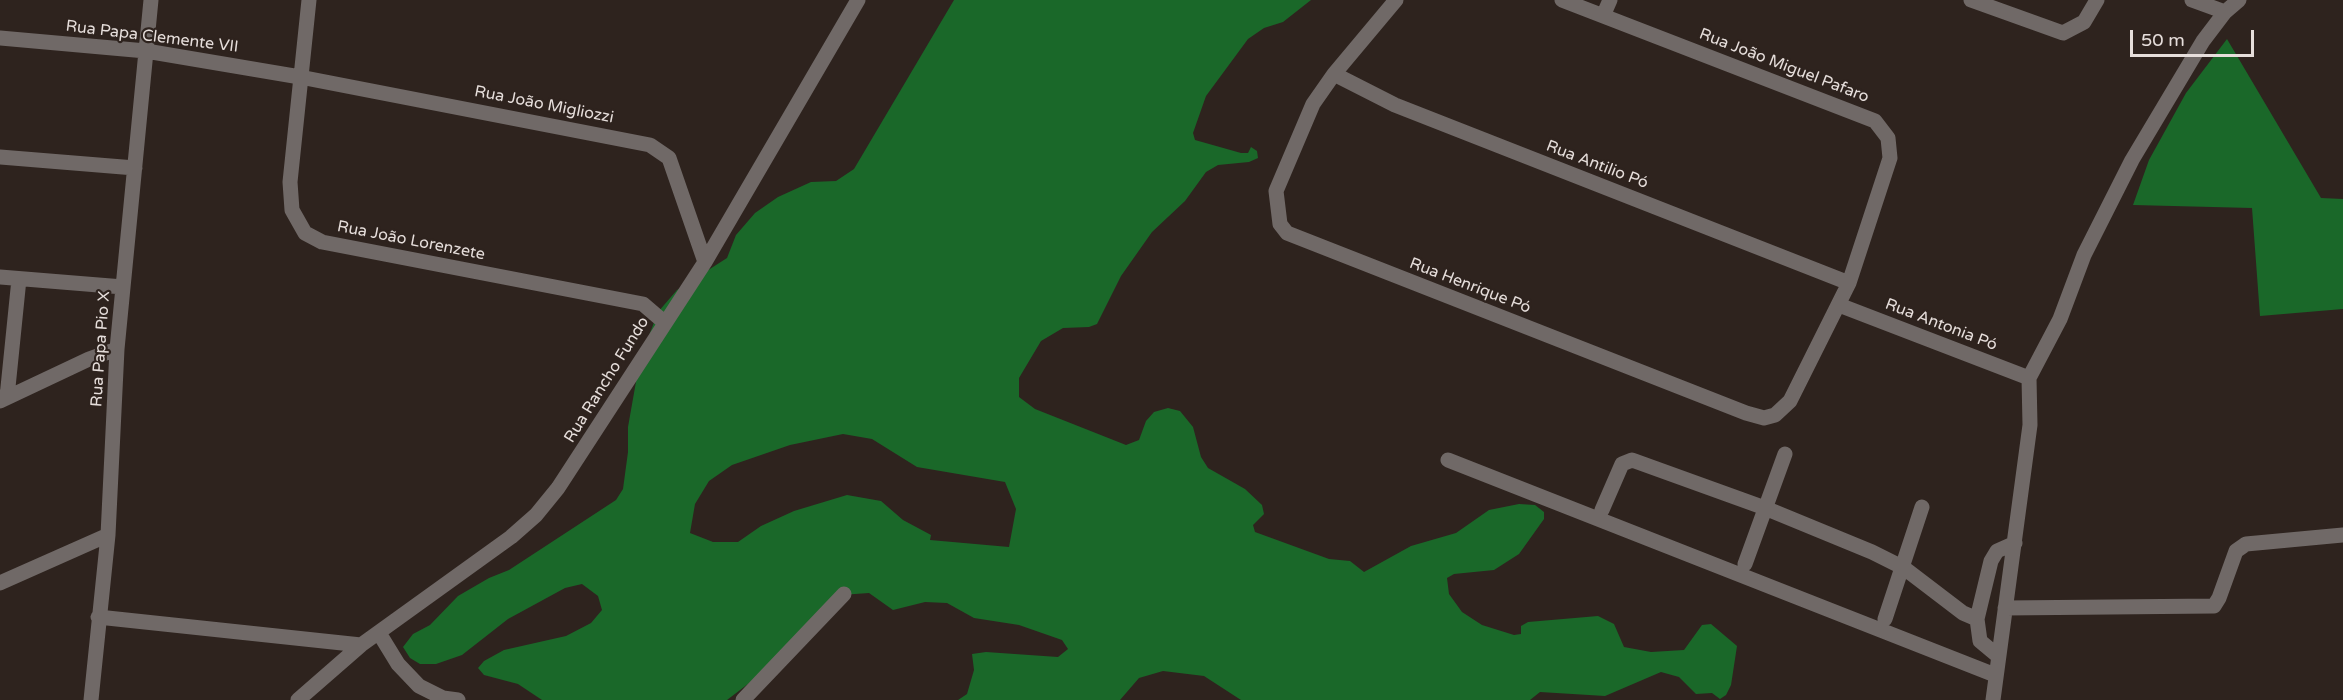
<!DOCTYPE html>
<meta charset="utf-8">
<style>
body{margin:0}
#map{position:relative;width:2343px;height:700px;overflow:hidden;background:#2e231e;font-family:"Varela Round",sans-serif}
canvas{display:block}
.scale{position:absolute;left:2130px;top:30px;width:124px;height:27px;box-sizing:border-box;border:3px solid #e6dedb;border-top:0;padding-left:8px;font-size:18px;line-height:21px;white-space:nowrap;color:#e6dedb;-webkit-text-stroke:4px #2e231e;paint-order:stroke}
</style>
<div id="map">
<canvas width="2343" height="700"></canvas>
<div class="scale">50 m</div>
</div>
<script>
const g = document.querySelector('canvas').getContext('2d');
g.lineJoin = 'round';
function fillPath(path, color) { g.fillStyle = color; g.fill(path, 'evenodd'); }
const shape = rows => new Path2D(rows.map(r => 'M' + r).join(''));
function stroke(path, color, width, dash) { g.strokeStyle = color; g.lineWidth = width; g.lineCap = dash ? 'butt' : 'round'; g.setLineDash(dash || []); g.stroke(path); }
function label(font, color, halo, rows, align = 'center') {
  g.font = font + ' "Varela Round",sans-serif'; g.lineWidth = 4.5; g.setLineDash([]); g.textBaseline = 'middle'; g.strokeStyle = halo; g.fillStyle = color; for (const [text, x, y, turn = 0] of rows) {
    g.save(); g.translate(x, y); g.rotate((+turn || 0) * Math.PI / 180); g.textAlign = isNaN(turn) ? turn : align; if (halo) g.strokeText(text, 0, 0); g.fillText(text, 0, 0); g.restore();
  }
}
fillPath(shape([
 [954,0,1311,0,1283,22,1264,28,1248,39,1206,96,1193,133,1195,140,1241,153,1248,153,1251,147,1257,151,1258,158,1249,162,1218,165,1206,172,1185,201,1152,232,1121,276,1097,324,1089,327,1063,328,1041,341,1019,378,1019,397,1035,409,1126,445,1139,440,1146,421,1154,412,1168,408,1180,411,1193,427,1201,457,1208,468,1245,489,1262,505,1264,514,1253,525,1255,532,1329,559,1350,561,1364,572,1411,546,1456,533,1489,510,1519,504,1535,505,1544,512,1544,519,1519,554,1494,570,1454,574,1447,578,1449,594,1462,612,1482,625,1514,635,1521,634,1521,626,1528,622,1598,616,1614,624,1624,647,1651,652,1684,650,1702,625,1711,624,1737,646,1731,685,1726,695,1720,699,1712,693,1696,694,1679,677,1661,672,1605,696,1540,692,1530,700,1241,700,1204,676,1163,671,1139,678,1120,700,958,700,967,694,974,670,972,654,986,652,1058,657,1068,649,1062,640,1019,625,974,618,947,603,925,602,893,610,869,593,841,595,778,661,727,700,542,700,518,684,484,675,478,668,484,661,504,650,566,636,591,623,602,610,598,596,582,584,565,588,508,619,462,655,436,664,420,664,410,658,403,647,413,634,430,625,458,596,489,578,509,570,616,500,623,489,628,452,628,427,640,359,658,312,677,290,727,258,736,235,755,213,778,197,811,182,836,181,854,169],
 [843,434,872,439,917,467,1005,482,1016,509,1009,547,930,540,931,535,903,520,881,501,847,495,794,511,761,526,738,542,713,542,690,533,695,504,709,481,732,465,790,445],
 [2227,39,2321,198,2343,199,2343,309,2260,316,2252,208,2133,205,2149,160,2186,93]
]), '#1a6829');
stroke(shape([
 [309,0,290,182,292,210,305,233,322,242,643,304,664,322],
 [1396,0,1334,74,1313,104,1276,191,1280,224,1287,233,1746,413,1764,418,1775,415,1790,401,1849,283,1890,158,1888,138,1875,121,1562,0],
 [1971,0,2063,33,2084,22,2097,0],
 [2192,0,2225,12],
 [1603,16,1610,0],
 [0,38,146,51,300,77,650,145,669,158,705,262],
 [1334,74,1395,105,1849,283],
 [0,157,135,168],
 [0,277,123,287],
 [1839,305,2029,378],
 [0,397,7,397,19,279],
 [0,401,89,359,117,349],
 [1448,460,1995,675],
 [1602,510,1622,464,1632,460,1765,508,1872,552,1904,568,1963,613,1977,619],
 [1745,564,1785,454],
 [0,583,108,535],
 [2005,608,2214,606,2219,598,2236,551,2246,544,2343,535],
 [98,617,361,645],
 [1885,619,1922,507],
 [379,633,398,664,419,686,443,698,458,700],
 [1998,656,1980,641,1977,619,1991,561,1997,551,2015,543],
 [91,700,108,535,117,349,151,0],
 [298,700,361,645,511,537,536,515,558,488,705,262,858,0],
 [743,700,844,594],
 [1993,700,2030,425,2029,378,2060,319,2084,255,2132,160,2203,41,2225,12,2239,0]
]), '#706967', 15);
label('16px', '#e6dedb', '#2e231e', [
 ["Rua Papa Clemente VII",152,37,7],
 ["Rua João Miguel Pafaro",1784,66,21],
 ["Rua João Migliozzi",544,105,11],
 ["Rua Antilio Pó",1597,165,21],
 ["Rua João Lorenzete",411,241,11],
 ["Rua Henrique Pó",1470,286,21],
 ["Rua Antonia Pó",1941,325,21],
 ["Rua Papa Pio X",101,349,-86],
 ["Rua Rancho Fundo",607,380,-58]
]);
</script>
